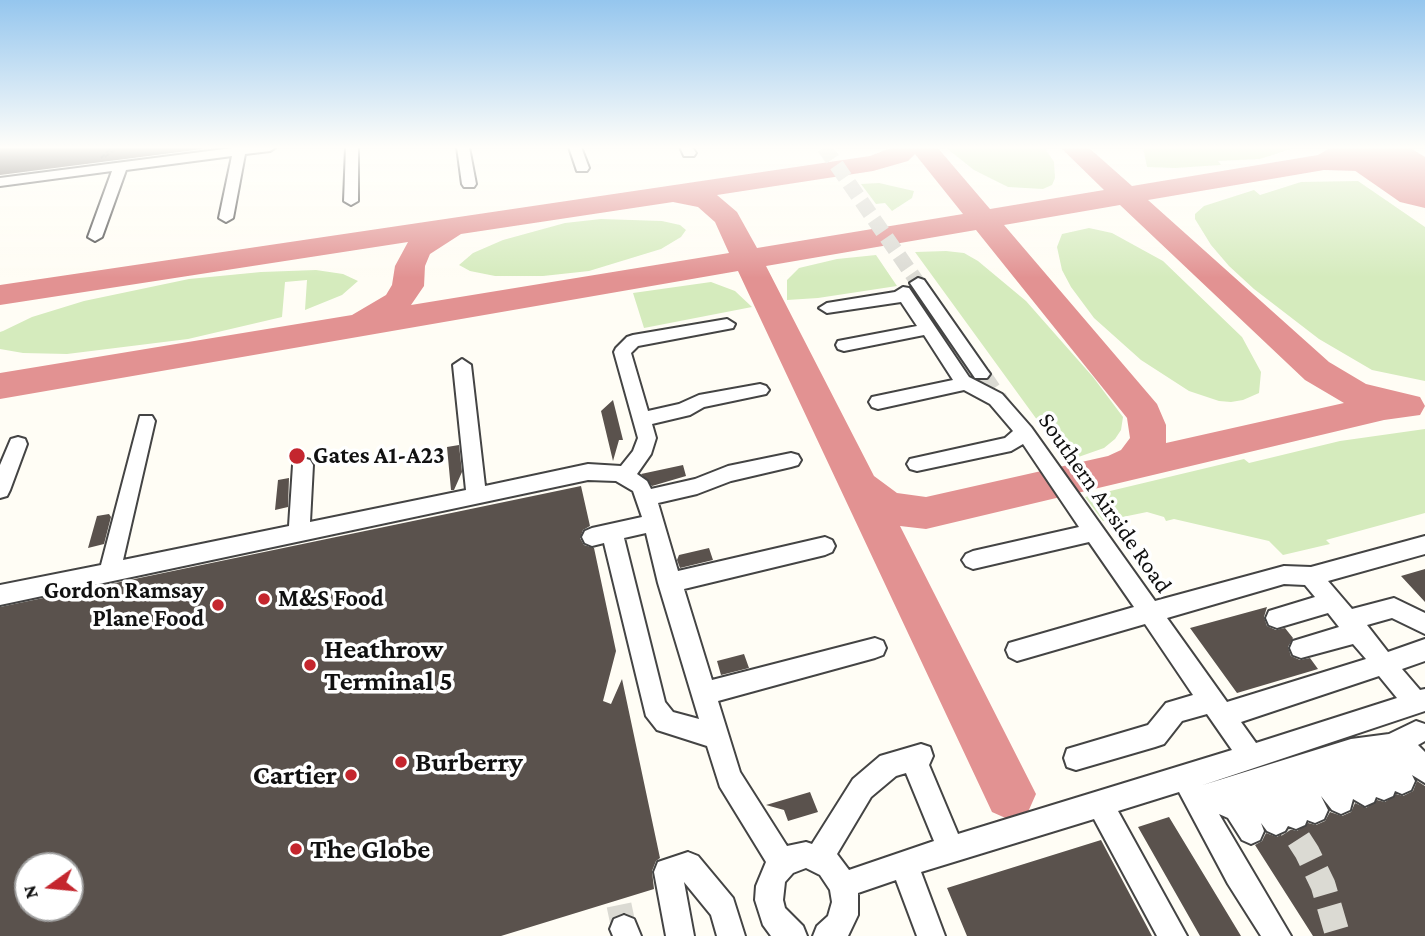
<!DOCTYPE html>
<style>
body{margin:0}
#map{position:relative;width:1425px;height:936px;overflow:hidden;background:#fffdf5;font-family:"Crimson Pro",serif}
canvas{display:block}
.north{position:absolute;left:14px;top:852px;width:70px;height:70px;box-sizing:border-box;background:#fff;border:2px solid #a0a0a0;border-radius:50%;rotate:255deg;font-size:19px;font-weight:700;line-height:28px;text-align:center;color:#111}
.north::after{content:'';display:block;margin:auto;width:24px;height:32px;background:#c4262e;clip-path:polygon(50% 0,100% 100%,50% 72%,0 100%)}
</style>
<div id="map">
<canvas width="1425" height="936"></canvas>
<div class="north">N</div>
</div>
<script>
const g = document.querySelector('canvas').getContext('2d');
g.lineJoin = 'round';
function fillPath(path, color) { g.fillStyle = color; g.fill(path, 'evenodd'); }
const shape = rows => new Path2D(rows.map(r => 'M' + r).join(''));
function stroke(path, color, width, dash) { g.strokeStyle = color; g.lineWidth = width; g.lineCap = dash ? 'butt' : 'round'; g.setLineDash(dash || []); g.stroke(path); }
function label(font, color, halo, rows, align = 'center') {
  g.font = font + ' "Crimson Pro",serif'; g.lineWidth = 7; g.setLineDash([]); g.textBaseline = 'middle'; g.strokeStyle = halo; g.fillStyle = color; for (const [text, x, y, turn = 0] of rows) {
    g.save(); g.translate(x, y); g.rotate((+turn || 0) * Math.PI / 180); g.textAlign = isNaN(turn) ? turn : align; if (halo) g.strokeText(text, 0, 0); g.fillText(text, 0, 0); g.restore();
  }
}
fillPath(shape([
 [945,147,1044,147,1054,162,1055,178,1052,185,1043,189,1008,187,974,170],
 [1143,147,1297,147,1260,159,1218,161,1221,165,1175,168,1147,167],
 [1358,181,1425,227,1425,381,1372,370,1319,339,1254,289,1229,266,1211,245,1195,219,1195,214,1204,206,1254,190,1260,195,1301,182],
 [879,183,914,191,912,198,892,211,885,203,876,204,861,184],
 [601,219,662,221,680,225,686,230,681,237,661,249,589,271,543,276,495,276,470,271,459,265,473,253,503,240,565,223],
 [1089,228,1112,233,1163,261,1242,337,1261,372,1259,393,1243,400,1231,402,1219,401,1189,391,1141,360,1094,318,1071,287,1062,270,1057,247,1062,234],
 [946,251,964,253,978,261,1026,301,1093,377,1123,417,1121,430,1115,439,1104,448,1067,461,915,252],
 [876,255,897,286,818,298,787,300,787,280,799,268,837,259],
 [316,270,343,274,358,281,342,295,305,310,307,280,285,282,282,317,188,339,67,354,23,353,0,349,0,332,3,331,32,317,84,301,189,279,261,272],
 [711,282,735,291,752,307,644,328,633,293],
 [1425,429,1425,513,1326,540,1330,544,1283,555,1269,541,1174,519,1166,521,1164,517,1147,512,1103,521,1085,497,1244,459,1249,463,1340,441]
]), '#d5ebbd');
fillPath(shape([
 [893,147,937,147,990,209,1104,190,1060,147,1088,147,1132,186,1318,155,1332,147,1358,147,1357,155,1393,163,1425,177,1424,194,1375,175,1359,171,1324,170,1148,200,1329,362,1366,384,1420,397,1425,406,1420,415,1384,420,926,529,900,526,1036,794,1028,812,1010,820,992,812,738,271,0,399,0,373,352,315,386,295,392,285,395,266,408,242,0,305,0,285,870,156,893,147],
 [915,154,963,214,757,248,737,212,717,195,873,171,908,161,915,154],
 [673,202,698,207,715,222,729,253,411,305,424,286,425,266,430,254,461,234,673,202],
 [1120,205,1305,380,1344,403,1166,443,1166,425,1157,404,1004,225,1120,205],
 [976,230,1127,418,1130,438,1121,450,1108,456,926,497,897,493,874,476,766,266,976,230]
]), '#e29292');
fillPath(shape([
 [1331,147,1409,147,1425,157,1425,208,1400,202,1341,161,1331,147]
]), '#e29292');
fillPath(shape([
 [202,147,203,149,0,175,0,148],
 [613,400,623,440,619,440,613,461,601,411],
 [459,445,462,472,454,490,451,490,447,447],
 [683,465,686,476,652,486,641,474],
 [289,478,288,507,275,510,278,480],
 [581,486,590,526,583,530,580,538,584,545,594,548,616,651,603,701,611,704,622,679,660,858,656,861,652,871,654,889,501,936,0,936,0,607],
 [28,866,70,866,70,908,28,908],
 [109,514,111,517,104,544,88,548,97,516],
 [709,548,713,560,680,568,677,560,679,555],
 [1425,569,1425,602,1401,576],
 [1267,607,1264,617,1267,626,1276,630,1285,628,1293,638,1288,647,1291,656,1300,660,1310,658,1318,669,1237,693,1190,628],
 [744,654,749,668,721,675,717,661],
 [1417,781,1425,786,1425,936,1313,936,1255,845,1262,841,1266,833,1277,837,1289,829,1297,831,1308,823,1316,825,1325,821,1330,812,1342,816,1351,812,1355,803,1366,808,1377,800,1385,802,1396,794,1403,796,1413,791],
 [810,792,818,812,788,821,784,810,766,805],
 [1169,817,1241,936,1200,936,1138,827],
 [1101,840,1152,936,967,936,947,888]
]), '#5a524d');
stroke(shape([
 [824,147,918,283]
]), '#dbdad3', 15, [15, 7]);
stroke(shape([
 [981,374,1004,408]
]), '#dbdad3', 19, [19, 10]);
stroke(shape([
 [1238,746,1307,852,1323,885,1338,936],
 [619,905,624,929]
]), '#dbdad3', 25, [25, 12]);
const minor = shape([
 [240,147,276,147,270,151,245,154,233,218,226,222,219,218,232,156,126,170,102,237,95,241,88,237,112,171,0,186,0,178,240,147],
 [346,147,358,147,358,201,351,205,344,201,346,147],
 [457,147,469,147,476,184,474,187,464,187,462,184,457,147],
 [569,147,581,147,589,168,587,171,577,171,569,147],
 [680,147,692,147,696,153,694,156,684,156,680,147],
 [918,278,924,280,987,370,990,374,987,378,975,378,910,283,918,278],
 [903,287,909,288,969,377,1002,394,1031,427,1155,601,1284,566,1311,567,1425,536,1425,554,1328,581,1352,609,1394,598,1425,613,1425,634,1392,618,1367,625,1388,652,1425,639,1425,661,1402,669,1420,690,1425,689,1425,711,1203,785,1351,739,1389,734,1416,721,1425,724,1425,741,1418,745,1425,752,1425,783,1412,775,1415,781,1411,790,1402,794,1395,791,1393,796,1384,800,1376,797,1374,802,1365,806,1353,799,1350,810,1341,814,1332,810,1321,796,1328,810,1324,819,1315,823,1307,820,1305,825,1296,829,1288,826,1285,831,1276,835,1267,831,1261,823,1264,831,1260,840,1251,844,1242,840,1228,818,1219,814,1291,936,1261,936,1228,884,1179,792,1118,811,1187,936,1157,936,1094,819,921,872,945,936,917,936,896,880,858,893,858,915,848,936,813,936,817,926,828,916,832,902,830,890,820,875,806,868,793,873,785,882,783,900,785,908,803,926,807,936,771,936,763,925,755,900,756,886,766,862,720,787,707,746,657,730,646,716,604,543,592,546,585,543,582,537,585,531,592,528,642,517,633,491,616,481,588,480,0,605,0,585,101,565,140,416,152,416,155,421,123,560,289,526,293,465,296,460,303,458,310,460,313,465,310,522,466,490,453,365,462,359,471,365,485,486,588,464,621,466,633,451,638,438,614,352,616,348,627,337,633,335,727,319,735,324,733,328,638,346,631,353,648,411,679,404,699,395,760,384,766,386,769,390,766,394,704,407,690,415,652,424,656,438,651,454,637,474,647,481,651,489,695,479,728,466,791,453,798,455,801,460,798,465,791,467,731,481,697,494,658,503,678,571,825,537,832,540,835,546,832,552,825,555,684,589,712,680,875,638,883,641,886,648,883,655,875,658,718,701,740,772,787,846,806,842,812,844,853,779,880,756,921,744,930,747,933,756,929,765,958,834,1232,750,1207,714,1182,721,1164,744,1155,747,1076,770,1067,767,1064,758,1067,749,1148,725,1166,703,1193,695,1145,624,1017,661,1009,657,1006,650,1009,643,1134,607,1089,542,973,569,966,566,962,560,966,554,973,551,1079,527,1023,444,1011,451,917,471,910,469,907,464,910,459,1005,438,1013,431,990,404,964,390,878,409,872,407,869,402,872,397,953,380,924,335,844,351,838,349,836,345,838,341,917,326,901,302,827,313,819,308,827,303,895,292,903,287],
 [646,533,658,583,699,719,673,712,665,702,624,538,646,533],
 [1284,584,1305,585,1315,597,1269,611,1266,618,1269,625,1277,628,1328,613,1339,627,1293,641,1290,648,1293,655,1301,658,1353,644,1366,659,1227,702,1167,618,1284,584],
 [1379,676,1397,698,1256,743,1241,722,1379,676],
 [906,773,934,841,849,870,837,854,871,797,896,776,906,773],
 [18,437,25,439,27,444,10,490,7,496,0,498,0,465,11,439,18,437],
 [688,852,698,856,733,898,745,936,717,936,711,915,684,882,694,936,666,936,654,872,658,862,688,852],
 [624,915,634,919,641,936,613,936,610,929,614,919,624,915]
]);
stroke(minor, '#444', 4);
stroke(shape([
 [105,157,118,147],
 [101,158,112,147]
]), '#333', 2, [5, 2.5]);
fillPath(minor, '#fff');
const sky = g.createLinearGradient(0, 0, 0, 278);
sky.addColorStop(0, '#95c6ee');
sky.addColorStop(0.53, '#fffefa');
sky.addColorStop(1, '#fffefa00');
g.fillStyle = sky;
g.fillRect(0, 0, 1425, 278);
for (const [x, y, r, color] of [
 [297,456,9,"#c4262e"],
 [264,599,7,"#c4262e"],
 [218,605,7,"#c4262e"],
 [310,665,7,"#c4262e"],
 [401,762,7,"#c4262e"],
 [351,775,7,"#c4262e"],
 [296,849,7,"#c4262e"]
]) { const dot = new Path2D(); dot.arc(x, y, r, 0, 2 * Math.PI); g.fillStyle = color; g.fill(dot); stroke(dot, '#fff', 2.5); }
label('bold 24px', '#111', '#fff', [
 ["Gates A1-A23",313,456],
 ["Gordon Ramsay",204,591,"right"],
 ["Plane Food",204,619,"right"],
 ["M&S Food",278,599]
], 'left');
label('24px', '#111', '#fff', [
 ["Southern Airside Road",1105,503,55]
]);
label('bold 28px', '#111', '#fff', [
 ["Heathrow",324,649],
 ["Terminal 5",324,681],
 ["Burberry",415,762],
 ["Cartier",337,775,"right"],
 ["The Globe",310,849]
], 'left');
</script>
